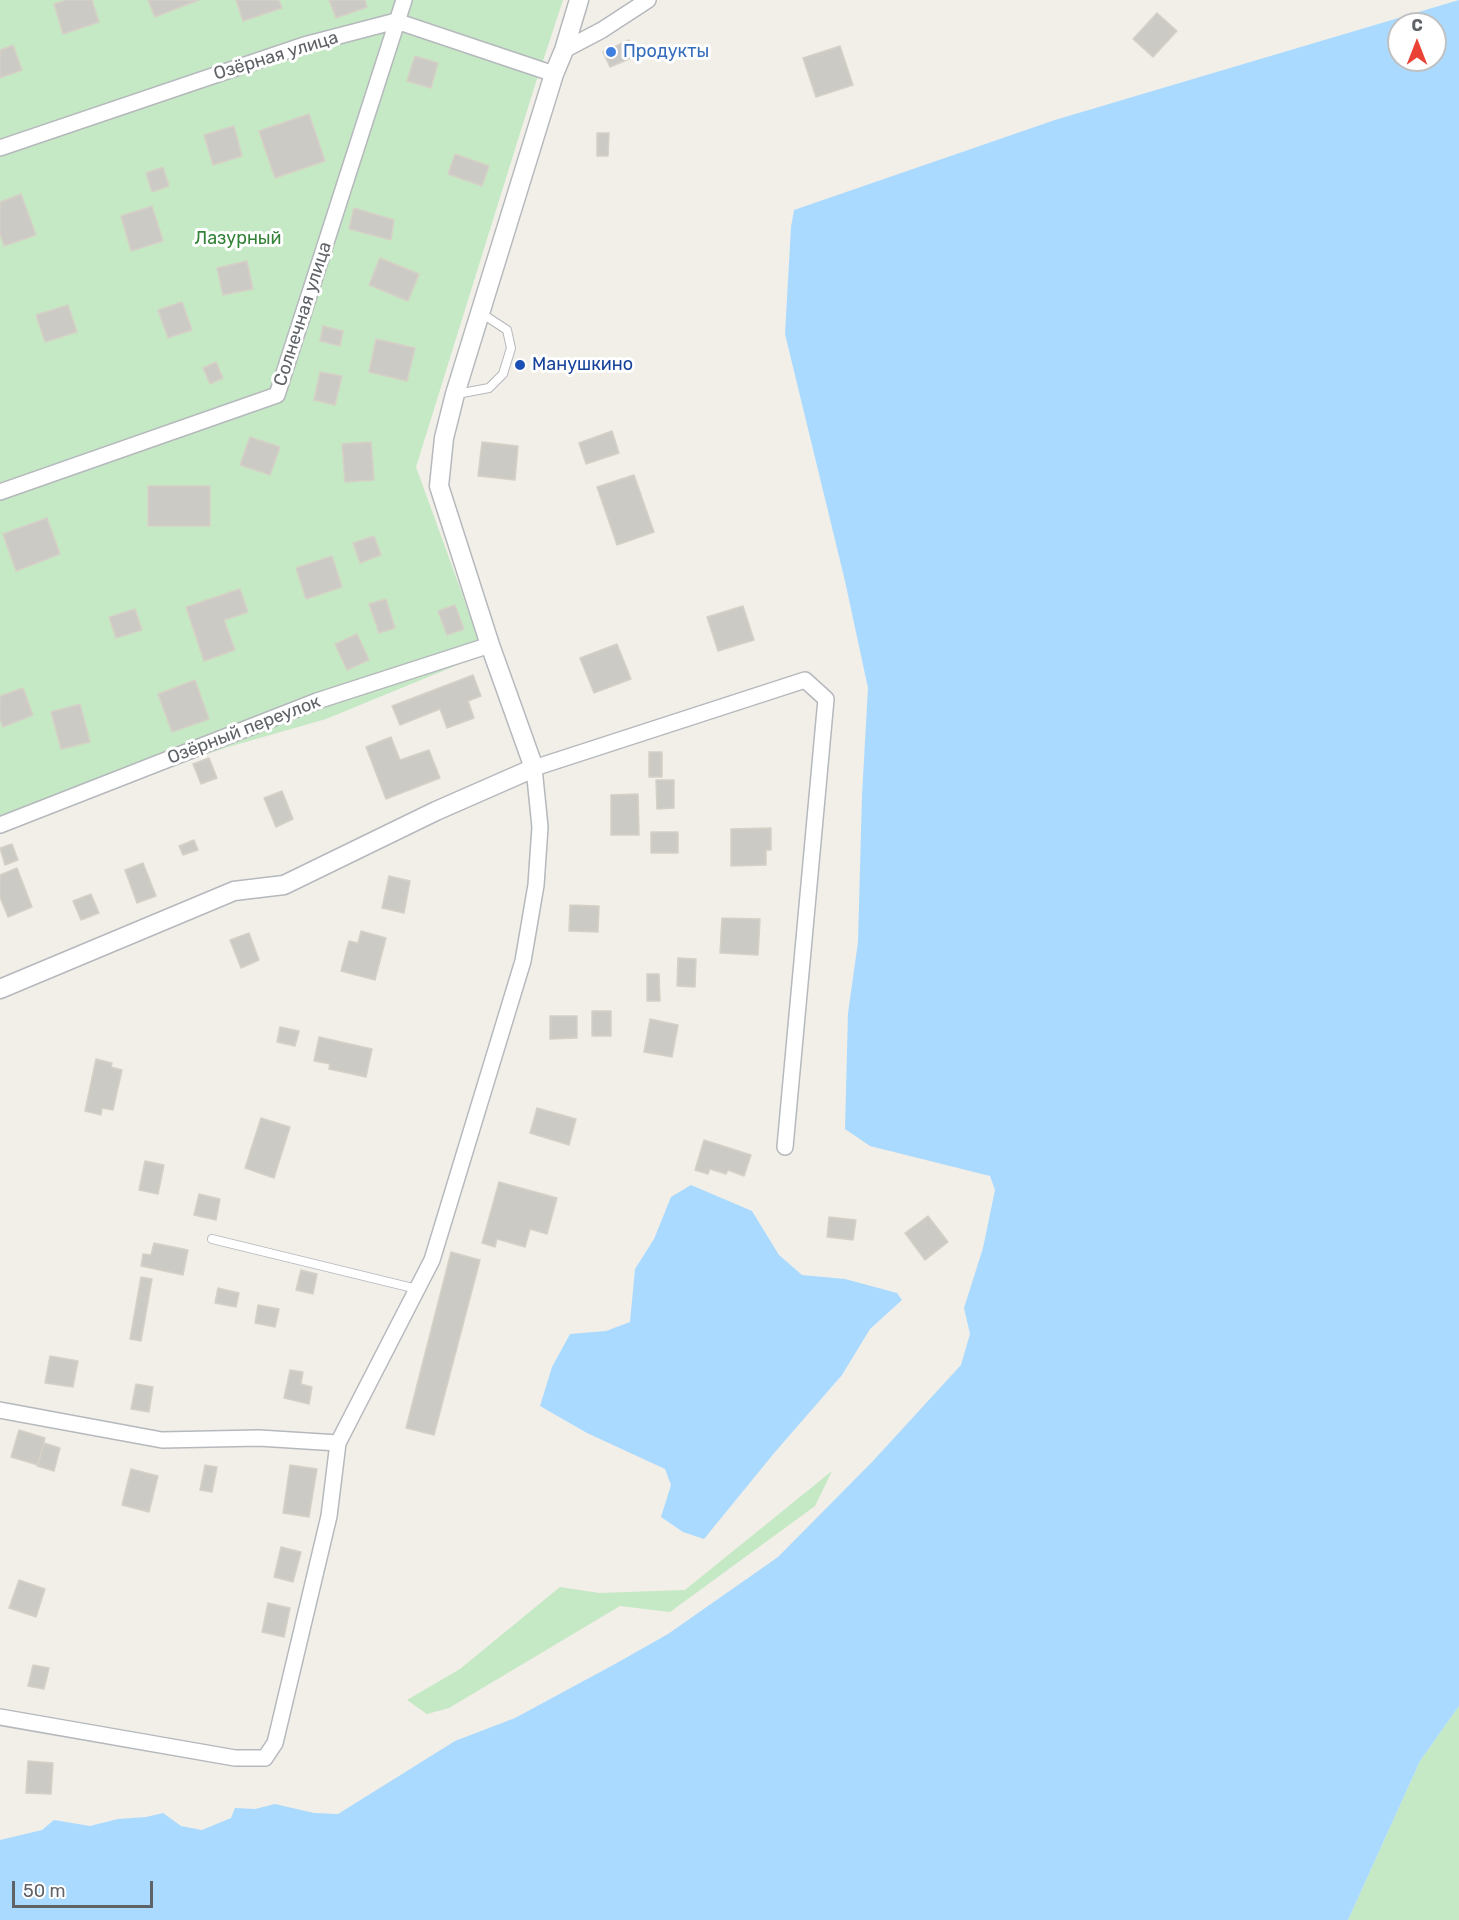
<!DOCTYPE html>
<meta charset="utf-8">
<style>
body{margin:0}
#map{position:relative;width:1459px;height:1920px;overflow:hidden;background:#f1efe8;font-family:Rubik,sans-serif}
canvas{display:block}
.north{position:absolute;left:1387px;top:12px;width:60px;height:60px;box-sizing:border-box;background:#fff;border:2px solid #bfc1c3;border-radius:50%;rotate:0deg;font-size:16px;font-weight:700;line-height:24px;text-align:center;color:#5f6368}
.north::after{content:'';display:block;margin:auto;width:21px;height:27px;background:#ea4335;clip-path:polygon(50% 0,100% 100%,50% 72%,0 100%)}
.scale{position:absolute;left:12px;top:1881px;width:141px;height:27px;box-sizing:border-box;border:3px solid #5f6368;border-top:0;padding-left:8px;font-size:18px;line-height:21px;white-space:nowrap;color:#5f6368;-webkit-text-stroke:4px #fff;paint-order:stroke}
</style>
<div id="map">
<canvas width="1459" height="1920"></canvas>
<div class="north">С</div>
<div class="scale">50 m</div>
</div>
<script>
const g = document.querySelector('canvas').getContext('2d');
g.lineJoin = 'round';
function fillPath(path, color) { g.fillStyle = color; g.fill(path, 'evenodd'); }
const shape = rows => new Path2D(rows.map(r => 'M' + r).join(''));
function stroke(path, color, width, dash) { g.strokeStyle = color; g.lineWidth = width; g.lineCap = dash ? 'butt' : 'round'; g.setLineDash(dash || []); g.stroke(path); }
function label(font, color, halo, rows, align = 'center') {
  g.font = font + ' Rubik,sans-serif'; g.lineWidth = 6; g.setLineDash([]); g.textBaseline = 'middle'; g.strokeStyle = halo; g.fillStyle = color; for (const [text, x, y, turn = 0] of rows) {
    g.save(); g.translate(x, y); g.rotate((+turn || 0) * Math.PI / 180); g.textAlign = isNaN(turn) ? turn : align; if (halo) g.strokeText(text, 0, 0); g.fillText(text, 0, 0); g.restore();
  }
}
fillPath(shape([
 [0,0,563,0,535,85,416,467,484,654,326,719,228,747,0,822],
 [832,1471,815,1506,670,1612,620,1606,449,1708,427,1714,407,1700,460,1669,560,1587,599,1593,685,1590],
 [1459,1706,1459,1920,1348,1920,1420,1761]
]), '#c5e8c5');
fillPath(shape([
 [1459,0,1459,1706,1420,1761,1348,1920,0,1920,0,1840,42,1830,54,1820,90,1826,118,1819,146,1817,163,1813,181,1826,202,1830,231,1818,235,1808,255,1809,275,1804,314,1813,338,1814,455,1741,515,1718,615,1664,668,1634,778,1557,872,1462,961,1365,970,1334,964,1308,983,1248,995,1190,990,1176,870,1146,845,1129,848,1013,858,942,862,795,868,688,845,581,785,334,791,227,794,210,1055,120],
 [1399,24,1435,24,1435,60,1399,60],
 [691,1185,752,1211,779,1255,802,1275,845,1279,897,1293,902,1300,870,1329,842,1375,775,1452,704,1539,683,1532,661,1517,671,1485,665,1469,587,1433,540,1406,552,1367,570,1334,606,1331,630,1322,635,1269,654,1239,671,1197]
]), '#aadaff');
const building = shape([
 [67,0,92,0,99,22,63,34,54,4,67,0],
 [148,0,199,0,155,17,148,0],
 [236,0,279,0,282,8,243,21,236,0],
 [329,0,365,0,367,7,336,18,329,0],
 [1157,13,1177,31,1153,57,1133,39,1157,13],
 [629,40,636,56,610,67,603,52,629,40],
 [13,45,22,70,0,78,0,50,13,45],
 [840,46,853,85,816,97,803,58,840,46],
 [415,56,438,63,431,88,407,81,415,56],
 [309,114,325,161,275,178,259,131,309,114],
 [234,126,242,156,213,165,204,135,234,126],
 [597,133,609,133,608,156,597,156,597,133],
 [455,154,489,166,482,186,448,174,455,154],
 [163,167,169,186,152,192,146,173,163,167],
 [21,194,36,235,4,246,0,234,0,202,21,194],
 [152,206,163,241,131,251,121,216,152,206],
 [354,208,394,220,391,240,349,229,354,208],
 [380,258,419,274,408,301,369,285,380,258],
 [247,261,253,289,223,295,217,268,247,261],
 [182,302,192,330,168,338,158,310,182,302],
 [68,305,77,332,45,342,36,315,68,305],
 [323,326,343,331,340,346,320,341,323,326],
 [376,339,415,348,407,381,369,372,376,339],
 [216,362,223,378,210,384,203,368,216,362],
 [320,372,342,376,335,405,314,400,320,372],
 [612,431,619,453,586,464,579,443,612,431],
 [250,437,280,447,270,475,240,465,250,437],
 [371,442,374,480,345,482,342,444,371,442],
 [482,442,518,446,515,480,478,476,482,442],
 [634,475,654,532,617,545,597,487,634,475],
 [148,486,210,486,210,526,148,526,148,486],
 [47,518,60,554,16,571,3,534,47,518],
 [374,536,381,555,360,563,353,543,374,536],
 [332,556,342,587,306,599,296,568,332,556],
 [240,589,248,612,224,620,235,650,204,661,186,607,240,589],
 [386,599,395,628,379,633,369,604,386,599],
 [455,605,464,629,447,635,438,611,455,605],
 [743,606,754,640,718,651,707,617,743,606],
 [135,609,142,630,116,638,109,617,135,609],
 [357,634,369,660,347,670,335,644,357,634],
 [617,644,631,679,594,693,580,658,617,644],
 [473,675,481,696,468,701,474,718,447,728,440,709,400,725,392,706,473,675],
 [195,680,209,719,172,732,158,694,195,680],
 [23,688,33,715,3,727,0,719,0,696,23,688],
 [80,704,90,742,61,749,51,712,80,704],
 [391,737,400,760,429,750,440,778,386,799,366,747,391,737],
 [649,752,662,752,662,777,649,777,649,752],
 [209,758,217,778,201,784,193,764,209,758],
 [656,780,674,780,674,808,657,809,656,780],
 [282,791,293,819,276,827,264,798,282,791],
 [638,794,639,835,611,835,611,795,638,794],
 [771,828,771,850,766,850,766,865,731,866,731,829,771,828],
 [651,832,678,832,678,853,651,853,651,832],
 [194,840,198,850,183,855,179,846,194,840],
 [12,844,18,860,5,865,0,848,12,844],
 [143,863,156,896,137,903,125,870,143,863],
 [17,868,32,907,8,917,0,897,0,875,17,868],
 [389,876,410,881,404,913,382,908,389,876],
 [91,894,99,913,81,920,73,901,91,894],
 [570,905,599,906,598,932,569,931,570,905],
 [722,918,760,919,758,955,720,953,722,918],
 [361,931,386,938,375,980,341,971,349,941,358,943,361,931],
 [249,933,259,960,241,968,230,940,249,933],
 [678,958,696,959,695,987,677,986,678,958],
 [647,974,659,974,660,1001,647,1001,647,974],
 [592,1011,611,1011,611,1036,592,1036,592,1011],
 [550,1016,577,1016,577,1038,550,1039,550,1016],
 [650,1019,678,1025,672,1057,644,1052,650,1019],
 [280,1027,299,1031,295,1046,277,1042,280,1027],
 [319,1037,372,1049,366,1077,329,1069,330,1064,314,1061,319,1037],
 [96,1059,112,1063,111,1067,122,1070,113,1110,102,1108,101,1115,85,1111,96,1059],
 [537,1108,576,1119,569,1145,530,1133,537,1108],
 [261,1118,290,1127,274,1178,245,1168,261,1118],
 [704,1140,751,1155,744,1176,728,1170,726,1174,710,1169,708,1174,695,1170,704,1140],
 [145,1161,164,1165,158,1194,139,1190,145,1161],
 [499,1182,557,1198,547,1234,530,1229,525,1247,497,1239,495,1247,482,1243,499,1182],
 [199,1194,220,1199,216,1220,194,1215,199,1194],
 [928,1216,948,1242,925,1260,905,1233,928,1216],
 [829,1217,856,1220,853,1240,827,1237,829,1217],
 [154,1243,188,1250,183,1275,141,1266,143,1254,151,1255,154,1243],
 [451,1252,480,1260,434,1435,406,1428,451,1252],
 [301,1270,317,1274,313,1294,296,1290,301,1270],
 [141,1277,152,1279,141,1341,130,1339,141,1277],
 [218,1288,239,1293,236,1307,215,1303,218,1288],
 [258,1305,279,1309,275,1327,255,1323,258,1305],
 [50,1356,78,1361,73,1387,45,1383,50,1356],
 [290,1370,303,1372,301,1384,312,1387,309,1404,284,1398,290,1370],
 [136,1384,153,1387,149,1412,131,1409,136,1384],
 [19,1430,45,1438,38,1465,11,1457,19,1430],
 [44,1443,60,1448,54,1471,37,1466,44,1443],
 [205,1465,217,1467,212,1492,200,1490,205,1465],
 [290,1465,317,1469,309,1517,283,1513,290,1465],
 [131,1469,158,1476,149,1512,122,1505,131,1469],
 [281,1547,301,1552,293,1582,274,1577,281,1547],
 [19,1580,45,1589,36,1617,9,1608,19,1580],
 [268,1603,290,1608,284,1637,262,1632,268,1603],
 [33,1665,49,1668,44,1689,28,1686,33,1665],
 [28,1761,53,1763,51,1794,26,1793,28,1761]
]);
fillPath(building, '#cccac5');
stroke(building, '#d6d1c6', 1.5);
const service = shape([
 [457,394,489,388,503,374,511,348,507,330,481,313],
 [212,1239,417,1289]
]);
const minor = shape([
 [564,50,602,30,648,0],
 [0,148,304,45,396,21,554,74],
 [0,492,277,395,404,0],
 [0,825,317,701,490,645],
 [0,1410,162,1440,259,1438,338,1443],
 [0,1717,235,1758,265,1758,275,1743,329,1516,338,1443,432,1260,523,961,536,885,540,827,534,768,805,680,826,699,785,1147]
]);
const tertiary = shape([
 [0,989,234,891,284,885,436,811,534,768,490,645,439,486,444,438,455,394,554,74,564,50,579,0]
]);
stroke(service, '#b5b8bc', 10);
stroke(minor, '#b5b8bc', 18);
stroke(tertiary, '#b5b8bc', 21);
stroke(service, '#fff', 8);
stroke(minor, '#fff', 15);
stroke(tertiary, '#fff', 18);
for (const [x, y, r, color] of [
 [611,52,6,"#3f7fe0"],
 [520,365,6,"#1a4fb4"]
]) { const dot = new Path2D(); dot.arc(x, y, r, 0, 2 * Math.PI); g.fillStyle = color; g.fill(dot); stroke(dot, '#fff', 2); }
label('18px', '#366cbe', '#fff', [
 ["Продукты",623,52]
], 'left');
label('18px', '#5f6368', '#fff', [
 ["Озёрная улица",276,56,-17],
 ["Солнечная улица",303,314,-72],
 ["Озёрный переулок",244,730,-21]
]);
label('18px', '#348238', '#fff', [
 ["Лазурный",238,239]
]);
label('18px', '#164399', '#fff', [
 ["Манушкино",532,365]
], 'left');
</script>
